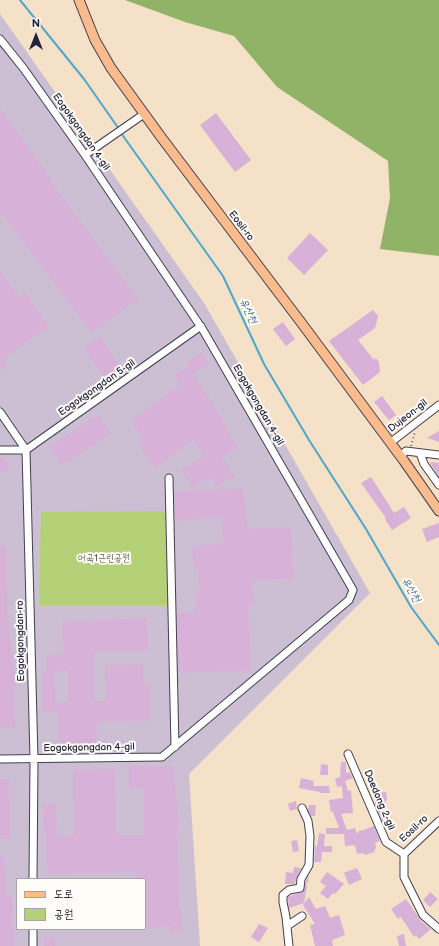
<!DOCTYPE html>
<meta charset="utf-8">
<style>
body{margin:0}
#map{position:relative;width:439px;height:946px;overflow:hidden;background:#f4e1c7;font-family:"Balsamiq Sans","Poor Story",sans-serif}
canvas{display:block}
.legend{position:absolute;left:16px;top:878px;width:130px;height:52px;box-sizing:border-box;background:#fdfcf7;border:1px solid #a5a5ac;margin:0;padding:5px 7px;list-style:none;font-size:12px;color:#22223b}
.legend li{display:flex;align-items:center;gap:8px;height:20px}
.legend b{width:20px;border:1px solid #a5a5ac}
.north{position:absolute;left:16px;top:16px;width:40px;height:40px;-webkit-text-stroke:3px #fdfcf7;paint-order:stroke;rotate:0deg;font-size:11px;font-weight:700;line-height:16px;text-align:center;color:#22223b}
.north::after{content:'';display:block;margin:auto;width:14px;height:18px;background:#22223b;clip-path:polygon(50% 0,100% 100%,50% 72%,0 100%)}
</style>
<div id="map">
<canvas width="439" height="946"></canvas>
<ul class="legend">
<li><b style="height:5px;background:#fbbb8d"></b>도로</li>
<li><b style="height:11px;background:#b5d178"></b>공원</li>
</ul>
<div class="north">N</div>
</div>
<script>
const g = document.querySelector('canvas').getContext('2d');
g.lineJoin = 'round';
function fillPath(path, color) { g.fillStyle = color; g.fill(path, 'evenodd'); }
const shape = rows => new Path2D(rows.map(r => 'M' + r).join(''));
function stroke(path, color, width, dash) { g.strokeStyle = color; g.lineWidth = width; g.lineCap = dash ? 'butt' : 'round'; g.setLineDash(dash || []); g.stroke(path); }
function label(font, color, halo, rows, align = 'center') {
  g.font = font + ' "Balsamiq Sans","Poor Story",sans-serif'; g.lineWidth = 4; g.setLineDash([]); g.textBaseline = 'middle'; g.strokeStyle = halo; g.fillStyle = color; for (const [text, x, y, turn = 0] of rows) {
    g.save(); g.translate(x, y); g.rotate((+turn || 0) * Math.PI / 180); g.textAlign = isNaN(turn) ? turn : align; if (halo) g.strokeText(text, 0, 0); g.fillText(text, 0, 0); g.restore();
  }
}
fillPath(shape([
 [0,14,204,303,370,593,189,774,200,946,0,946],
 [17,879,145,879,145,929,17,929]
]), '#ccbfd4');
fillPath(shape([
 [166,511,169,605,39,605,41,512]
]), '#b5d178');
fillPath(shape([
 [125,0,439,0,439,256,380,249,390,198,388,161,277,87,234,36,185,22]
]), '#90b368');
stroke(shape([
 [20,0,84,79,119,129],
 [121,133,223,276,264,364,309,440,366,529,411,607,439,645]
]), '#4ea6cb', 2);
fillPath(shape([
 [0,109,52,180,51,182,138,299,92,333,4,216,2,217,0,213],
 [216,113,251,160,235,172,200,125],
 [310,233,328,250,304,275,287,258],
 [0,271,18,297,25,293,49,326,3,359,8,366,0,371],
 [373,310,378,316,375,328,358,340,374,360,376,358,379,362,380,372,363,385,329,341],
 [283,322,295,339,286,346,273,329],
 [100,337,123,370,107,381,84,348],
 [201,352,209,363,193,374,209,398,238,448,222,457,234,476,216,487,210,477,192,488,181,470,204,456,193,439,155,468,138,445,145,440,130,421,180,385,174,376,190,365,187,361],
 [382,396,396,415,389,420,374,402],
 [98,414,111,433,62,466,50,447],
 [439,431,439,442,427,438],
 [0,455,8,463,8,472,0,472],
 [431,462,439,463,439,476,430,463],
 [371,477,394,513,404,507,411,518,392,530,385,519,386,518,361,483],
 [242,488,246,511,247,529,291,527,294,578,252,580,254,605,248,605,251,670,178,673,177,613,195,612,195,597,199,597,198,569,194,570,192,546,223,544,221,517,176,521,174,492],
 [439,523,439,537,427,542,422,529],
 [0,546,6,546,7,618,8,617,10,640,11,639,12,662,14,662,15,692,13,692,15,728,0,728],
 [147,618,148,651,94,652,94,701,106,701,105,665,143,664,143,683,150,683,150,721,97,722,97,751,58,752,58,712,42,712,42,672,46,672,46,655,63,654,62,622],
 [68,670,68,702,55,702,54,671],
 [341,762,346,762,346,773,350,772,353,778,345,781,348,791,351,790,353,813,341,814,347,830,355,828,357,834,360,830,361,831,374,826,380,841,375,843,376,847,374,852,365,855,364,853,357,854,355,845,345,846,344,834,326,834,326,828,339,828,333,812,331,812,329,800,343,798,342,786,337,787,335,779,340,777],
 [321,764,328,765,328,775,320,775],
 [129,766,173,766,179,829,177,829,179,909,181,909,182,932,171,932,171,926,145,927,145,879,138,879,137,872,47,874,46,832,44,832,43,804,56,803,57,836,74,836,73,770,115,769,116,835,144,835,144,789,129,788],
 [301,778,314,781,313,786,329,786,330,793,320,793,320,792,299,788],
 [0,779,9,779,10,839,0,839],
 [386,792,387,800,385,801,388,812,385,813,387,820,383,822,375,805,373,793],
 [296,801,297,809,290,811,288,804],
 [309,805,316,805,315,816,311,816,308,810],
 [319,833,325,834,324,846,332,846,332,852,322,852,321,862,314,862,315,846,317,846],
 [297,840,299,851,293,852,291,841],
 [0,856,5,856,6,897,12,897,14,946,0,946],
 [294,867,301,868,297,877,295,884,285,884,286,872,293,873],
 [357,868,362,879,349,885,344,873],
 [327,872,344,884,335,894,333,893,328,899,320,893,326,886,320,882],
 [309,875,308,883,306,882,307,885,304,903,289,908,288,897,292,895,303,892,306,881],
 [430,892,438,899,430,907,423,900],
 [309,897,316,909,325,906,330,918,339,915,345,935,332,940,333,946,315,946,310,925,315,924,303,905],
 [406,899,422,922,431,929,419,939,416,935,414,937,401,917,398,919,391,909],
 [259,924,268,928,259,942,251,937],
 [404,934,406,946,399,946,397,936],
 [44,938,55,938,55,946,44,946]
]), '#d7b1d7');
const minor = shape([
 [0,39,24,69,85,155,203,330,353,590,349,600,162,757,0,759],
 [85,155,144,114],
 [0,412,26,450,34,759,33,879],
 [390,443,439,405],
 [0,450,26,450,201,326],
 [420,453,424,464,439,485],
 [400,456,406,451,439,455],
 [169,478,175,747],
 [348,754,386,842,404,854],
 [404,854,404,877,423,915,439,929],
 [404,854,439,821],
 [287,926,302,916],
 [33,946,33,929],
 [289,946,286,917,283,902,283,895,289,890,300,888,301,879,309,865,310,836,308,821,302,808]
]);
const major = shape([
 [79,0,95,40,111,68,161,137,303,325,404,461,439,511]
]);
stroke(minor, '#423f50', 9);
stroke(major, '#423f50', 11);
stroke(shape([
 [389,426,393,429,399,426],
 [411,446,415,432]
]), '#423f50', 1.5, [1, 3]);
stroke(minor, '#fff', 7);
stroke(major, '#fbbb8d', 9);
label('10px', '#22223b', '#fdfcf7', [
 ["Eogokgongdan 4-gil",81,132,55],
 ["Eosil-ro",241,226,53],
 ["Eogokgongdan 5-gil",97,388,-35],
 ["Eogokgongdan 4-gil",258,405,60],
 ["Dujeon-gil",408,416,-38],
 ["Eogokgongdan-ro",21,641,-91],
 ["Eogokgongdan 4-gil",89,748,-1],
 ["Daedong 2-gil",379,800,67],
 ["Eosil-ro",414,829,-43]
]);
label('10px', '#555f50', '#fdfcf7', [
 ["어곡1근린공원",104,558]
]);
label('italic 11px', '#365d7c', '#fdfcf7', [
 ["유산천",248,311,65],
 ["유산천",411,590,60]
]);
</script>
